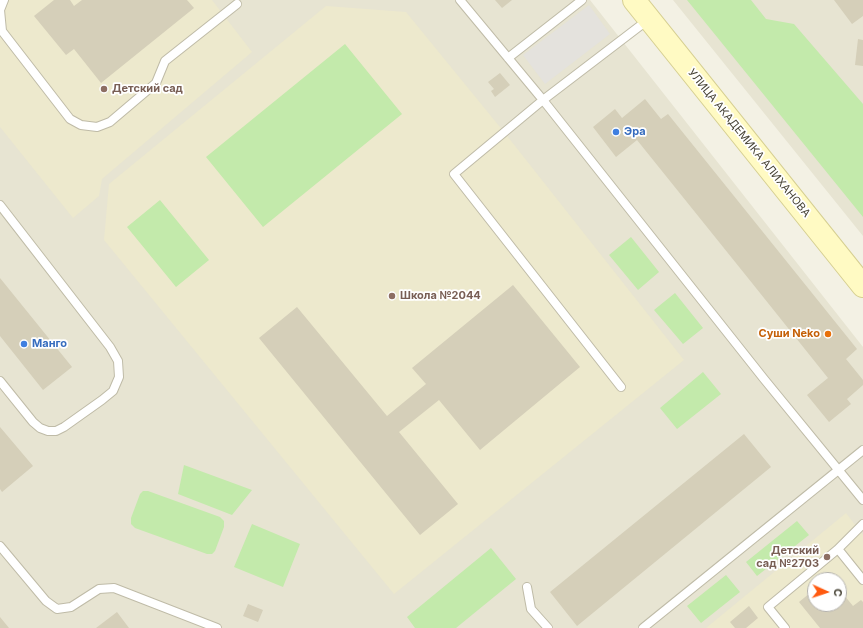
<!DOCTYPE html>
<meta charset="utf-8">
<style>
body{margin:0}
#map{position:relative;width:863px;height:628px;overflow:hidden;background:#f3f1e4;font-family:Inter,sans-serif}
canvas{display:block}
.north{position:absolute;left:807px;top:572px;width:40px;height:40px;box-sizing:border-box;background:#fff;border:1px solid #b5b3ae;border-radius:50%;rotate:93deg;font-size:11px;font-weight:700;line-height:16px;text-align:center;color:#464234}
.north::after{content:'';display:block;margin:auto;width:14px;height:18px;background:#ff5a10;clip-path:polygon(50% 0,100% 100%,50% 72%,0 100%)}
</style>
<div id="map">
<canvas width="863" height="628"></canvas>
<div class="north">С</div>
</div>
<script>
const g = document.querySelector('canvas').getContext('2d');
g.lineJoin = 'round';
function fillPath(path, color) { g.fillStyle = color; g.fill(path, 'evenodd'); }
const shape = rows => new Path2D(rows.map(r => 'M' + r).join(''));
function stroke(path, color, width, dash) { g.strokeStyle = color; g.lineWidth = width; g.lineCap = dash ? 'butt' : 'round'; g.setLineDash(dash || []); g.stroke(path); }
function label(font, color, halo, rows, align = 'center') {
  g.font = font + ' Inter,sans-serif'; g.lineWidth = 3.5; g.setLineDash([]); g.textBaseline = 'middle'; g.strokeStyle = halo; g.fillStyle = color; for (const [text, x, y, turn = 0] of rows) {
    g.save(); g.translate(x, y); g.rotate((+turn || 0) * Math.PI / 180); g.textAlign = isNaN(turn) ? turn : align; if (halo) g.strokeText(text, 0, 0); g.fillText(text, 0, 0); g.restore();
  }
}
fillPath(shape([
 [0,0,590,0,863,347,863,628,0,628],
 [815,580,839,580,839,604,815,604],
 [673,0,863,0,863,236]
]), '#e7e4d2');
fillPath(shape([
 [0,0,212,0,252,52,102,179,99,196,73,218,0,127],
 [326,6,406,12,504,132,684,360,394,594,104,240,109,184],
 [846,513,863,535,863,628,706,628],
 [815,580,839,580,839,604,815,604]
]), '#ede9cd');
fillPath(shape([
 [687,0,751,0,766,19,794,24,863,104,863,217],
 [345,44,402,114,263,227,206,157],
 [160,200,209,260,176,287,127,227],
 [631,237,659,272,638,290,609,255],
 [675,293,703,328,683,344,654,310],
 [703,372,721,394,677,429,660,408],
 [184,465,252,490,232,515,178,494],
 [143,491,148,491,220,517,224,521,224,527,215,551,212,554,207,554,135,528,131,524,131,518,140,494],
 [797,521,809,535,757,576,746,562],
 [252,524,300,544,283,587,234,567],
 [491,548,516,579,456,628,415,628,407,617],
 [726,575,740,592,701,623,687,606]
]), '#c3eaab');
fillPath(shape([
 [589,5,610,34,545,84,523,55]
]), '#e4e2dd');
fillPath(shape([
 [54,0,70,0,74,6,82,0,187,0,194,8,101,83,74,49,66,55,34,16],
 [495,0,512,0,502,8],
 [834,0,863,0,863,16,852,24],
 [858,39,863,40,863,66,855,65],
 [500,73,510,85,495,97,491,91,494,89,488,82],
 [645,99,661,119,668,114,857,349,846,359,863,380,863,385,847,399,851,404,829,422,807,395,828,378,752,283,637,140,616,157,593,127,615,109,622,118],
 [0,278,72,367,43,390,0,336],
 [513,285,580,367,480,450,439,400,399,432,458,504,420,535,259,338,297,307,387,416,426,384,412,368],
 [0,427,33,466,2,492,0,489],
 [744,434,771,467,577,626,550,592],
 [815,589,815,604,839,604,839,589,853,606,861,600,863,602,863,628,820,628,799,602],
 [248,604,263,610,258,622,243,616],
 [749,606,758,618,746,628,735,628,730,622],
 [117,612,129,628,96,628],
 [0,617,9,628,0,628]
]), '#d5cfb9');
const lane = shape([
 [4,0,0,10,2,31,70,119,81,125,97,127,110,122,156,83,165,61,237,4],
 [460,0,543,100,764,379,863,500],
 [508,58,582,0],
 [0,205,110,347,118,361,119,377,113,391,102,400,64,427,56,431,48,431,40,428,33,422,0,381],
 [621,387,454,174,543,100,649,19],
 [0,546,46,601,57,609,71,607,99,589,114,588,217,628],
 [838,549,863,580],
 [527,587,531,609,548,628],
 [643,628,863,450],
 [785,628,768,607,838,549,863,524]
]);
const secondary = shape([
 [634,0,863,286]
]);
stroke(lane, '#bfbba7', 10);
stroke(secondary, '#d6cf91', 24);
stroke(lane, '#fff', 8);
stroke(secondary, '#fffac3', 22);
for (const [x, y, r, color] of [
 [104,89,4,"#8d6e63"],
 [616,132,4,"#3f7fe0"],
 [392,296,4,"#8d6e63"],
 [828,334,4,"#e8710a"],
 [24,344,4,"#3f7fe0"],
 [827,557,4,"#8d6e63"]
]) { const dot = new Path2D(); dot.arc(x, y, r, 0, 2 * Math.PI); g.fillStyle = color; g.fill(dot); stroke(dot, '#fff', 1.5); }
label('bold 11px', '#785e54', '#fff', [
 ["Детский сад",112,89],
 ["Школа №2044",400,296],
 ["Детский",819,551,"right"],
 ["сад №2703",819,564,"right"]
], 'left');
label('bold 11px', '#366cbe', '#fff', [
 ["Эра",624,132],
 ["Манго",32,344]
], 'left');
label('11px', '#464234', '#fff', [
 ["УЛИЦА АКАДЕМИКА АЛИХАНОВА",749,143,51]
]);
label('bold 11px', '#c56008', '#fff', [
 ["Суши Neko",820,334]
], 'right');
</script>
